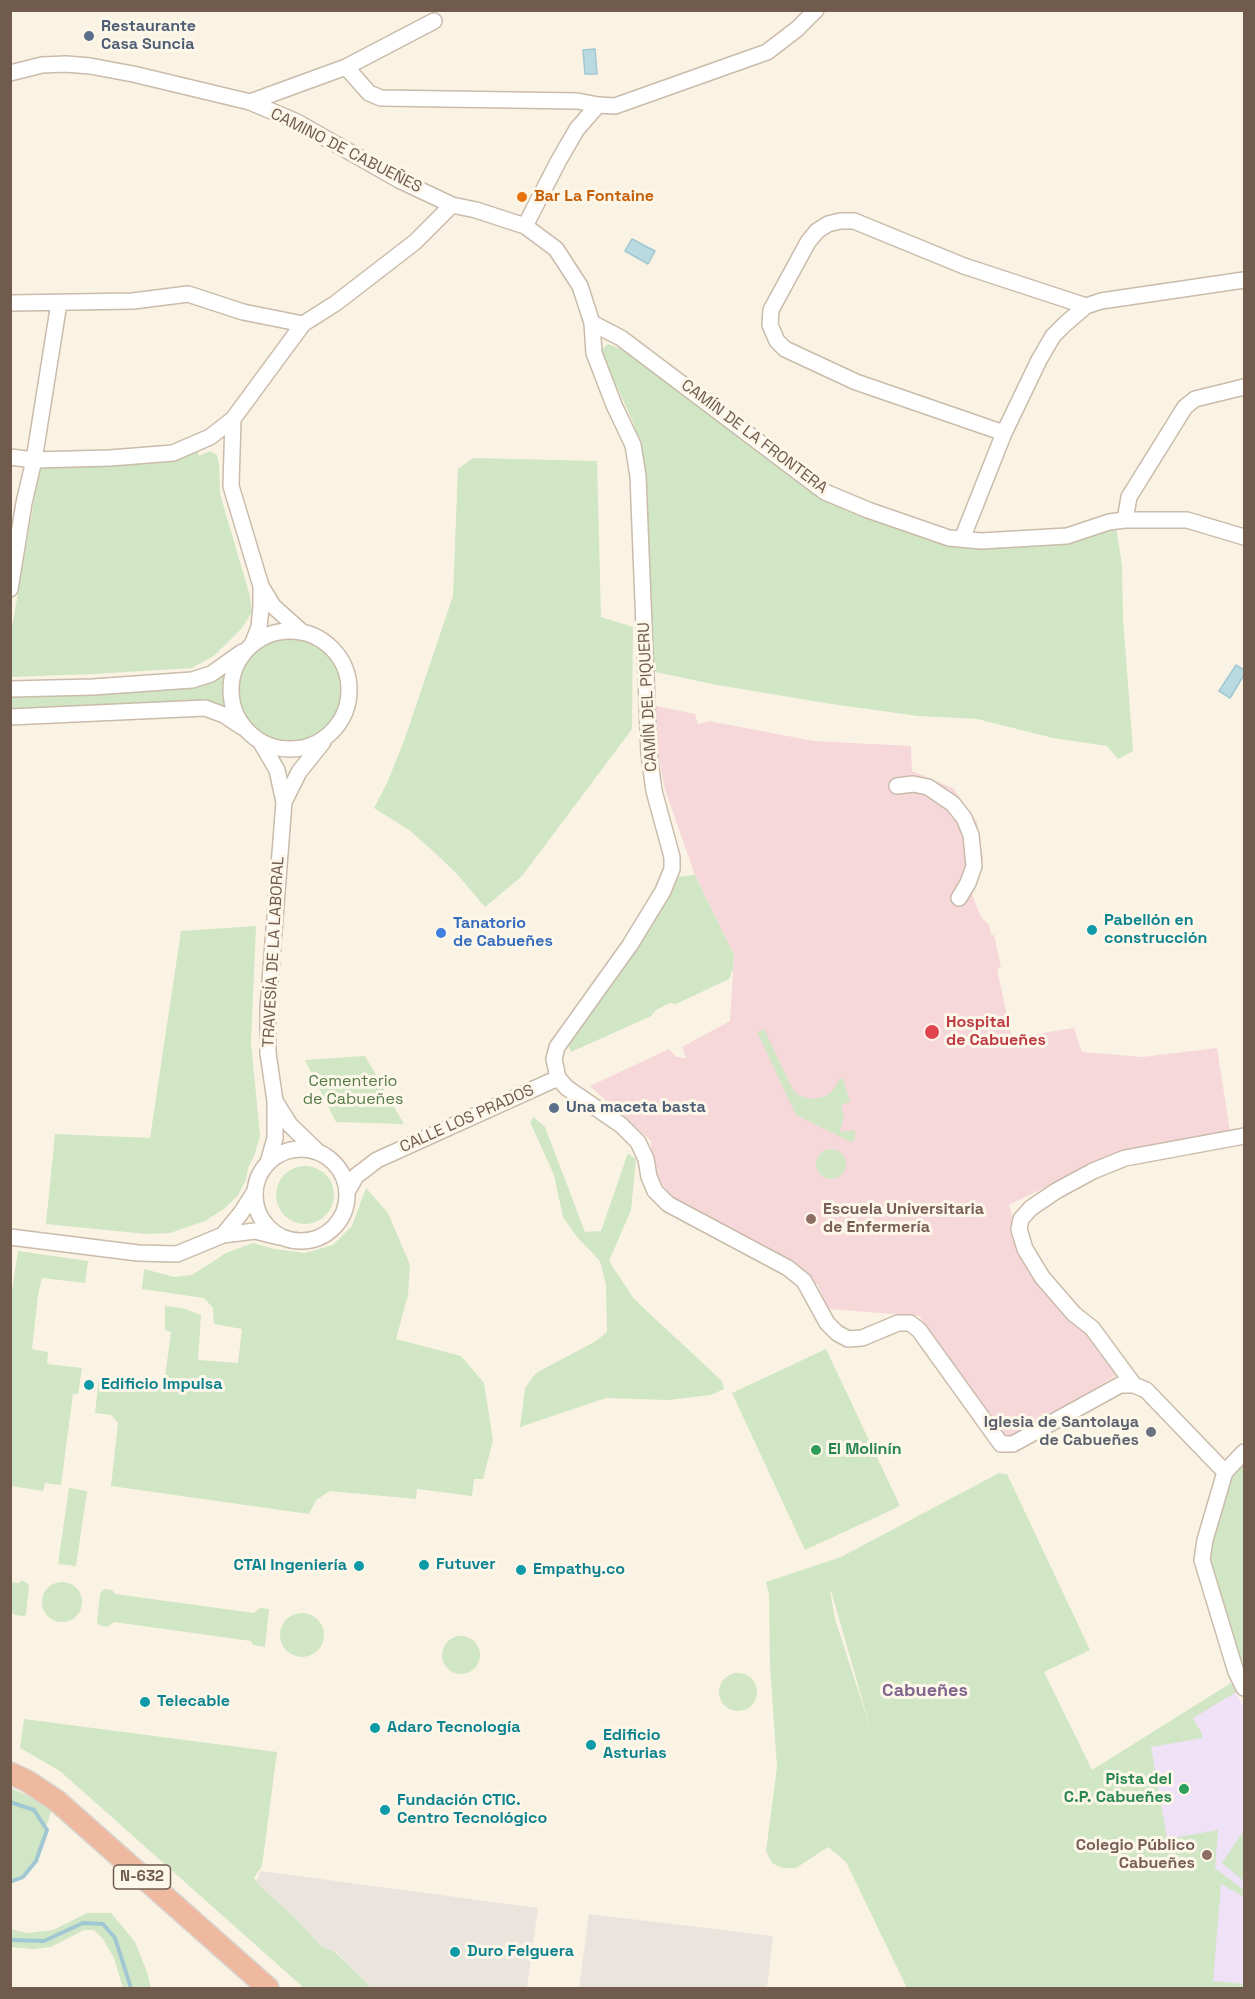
<!DOCTYPE html>
<meta charset="utf-8">
<style>
body{margin:0}
#map{position:relative;width:1255px;height:1999px;overflow:hidden;background:#faf3e4;font-family:"Space Grotesk",sans-serif}
canvas{display:block}
.frame{position:absolute;inset:0;border:12px solid #705b4c;pointer-events:none}
</style>
<div id="map">
<canvas width="1255" height="1999"></canvas>
<div class="frame"></div>
</div>
<script>
const g = document.querySelector('canvas').getContext('2d');
g.lineJoin = 'round';
function fillPath(path, color) { g.fillStyle = color; g.fill(path, 'evenodd'); }
const shape = rows => new Path2D(rows.map(r => 'M' + r).join(''));
function stroke(path, color, width, dash) { g.strokeStyle = color; g.lineWidth = width; g.lineCap = dash ? 'butt' : 'round'; g.setLineDash(dash || []); g.stroke(path); }
function label(font, color, halo, rows, align = 'center') {
  g.font = font + ' "Space Grotesk",sans-serif'; g.lineWidth = 6; g.setLineDash([]); g.textBaseline = 'middle'; g.strokeStyle = halo; g.fillStyle = color; for (const [text, x, y, turn = 0] of rows) {
    g.save(); g.translate(x, y); g.rotate((+turn || 0) * Math.PI / 180); g.textAlign = isNaN(turn) ? turn : align; if (halo) g.strokeText(text, 0, 0); g.fillText(text, 0, 0); g.restore();
  }
}
fillPath(shape([
 [261,1871,538,1908,527,1988,372,1988,335,1951,322,1947,294,1917,261,1887,256,1881],
 [589,1914,773,1936,767,1988,579,1988]
]), '#eae4de');
fillPath(shape([
 [1231,1683,1244,1708,1244,1984,1213,1982,1121,1828,1092,1771]
]), '#efe1f6');
fillPath(shape([
 [656,706,695,714,698,724,709,721,814,741,911,746,912,771,953,788,977,822,983,859,972,894,981,917,989,925,991,935,994,935,1001,967,997,969,1012,1038,1074,1028,1082,1052,1142,1057,1217,1048,1230,1131,1103,1159,1009,1205,1026,1262,1120,1373,1016,1437,1004,1439,919,1316,827,1309,818,1285,744,1237,673,1200,652,1169,651,1141,590,1086,669,1049,676,1057,686,1058,682,1047,730,1021,734,955,695,875,665,790,658,753]
]), '#f7d8da');
fillPath(shape([
 [608,344,624,350,792,476,844,510,935,542,975,549,1067,543,1116,526,1122,566,1123,617,1133,751,1118,759,1107,746,1053,738,977,719,918,716,825,703,712,684,651,671,652,627,646,472,633,422,600,350],
 [198,451,199,456,210,451,217,455,219,464,220,494,250,596,252,612,242,628,215,655,192,668,93,674,11,677,11,633,40,466,172,460],
 [473,458,597,461,601,617,633,627,632,729,522,876,485,907,457,874,433,851,409,830,374,808,387,783,404,741,453,596,458,469],
 [280,631,302,632,322,641,330,647,341,660,348,679,347,707,343,718,330,734,306,748,278,747,260,741,245,729,205,708,11,717,11,689,192,680,262,638],
 [695,875,734,955,733,969,729,979,676,1004,670,1003,656,1010,651,1016,571,1052,568,1045,677,877],
 [256,926,251,1042,260,1136,254,1156,248,1168,246,1180,238,1195,225,1208,205,1221,170,1233,147,1234,46,1224,55,1134,150,1138,181,931],
 [764,1029,793,1090,800,1096,813,1099,826,1096,834,1089,840,1078,843,1079,850,1102,841,1105,844,1116,840,1132,855,1130,855,1140,851,1142,845,1139,796,1115,757,1032],
 [365,1056,404,1124,336,1122,305,1060],
 [534,1117,545,1127,585,1232,601,1231,628,1153,636,1159,631,1210,609,1261,634,1299,722,1381,724,1389,711,1395,668,1400,606,1398,520,1427,525,1388,536,1373,596,1341,607,1332,606,1285,600,1261,577,1237,563,1217,554,1175,530,1122],
 '816 1164a15 15 0 1 1 30 0a15 15 0 1 1-30 0Z',
 '276 1195a29 29 0 1 1 58 0a29 29 0 1 1-58 0Z',
 [366,1188,388,1213,410,1265,408,1295,396,1339,461,1356,484,1383,493,1440,483,1479,474,1479,472,1496,417,1489,416,1499,330,1491,316,1500,309,1514,111,1486,118,1423,111,1415,95,1413,99,1377,164,1385,171,1332,165,1330,165,1306,182,1308,201,1315,198,1360,238,1363,242,1329,214,1324,213,1308,204,1298,142,1289,144,1269,174,1277,192,1275,226,1253,253,1243,274,1249,305,1253,333,1245,352,1226],
 [18,1251,88,1261,85,1283,42,1278,38,1295,32,1349,48,1352,47,1364,82,1368,78,1394,73,1394,61,1485,45,1483,43,1491,11,1486,10,1303],
 [826,1349,900,1506,805,1550,732,1393],
 [1244,1459,1244,1688,1208,1580,1205,1540,1222,1485],
 [999,1473,1007,1474,1090,1650,1044,1672,1092,1770,1231,1683,1236,1692,1193,1718,1202,1734,1202,1738,1151,1747,1167,1839,1218,1830,1215,1868,1244,1890,1244,1897,1221,1884,1213,1981,1244,1984,1244,1988,907,1988,846,1862,828,1847,796,1868,782,1868,772,1863,766,1851,777,1767,770,1665,769,1593,766,1582,841,1557],
 [830,1591,831,1591,871,1730,835,1619],
 [69,1488,87,1491,76,1566,58,1564],
 [22,1580,29,1585,26,1615,23,1616,15,1615,10,1611,11,1582,19,1583],
 '42 1602a20 20 0 1 1 40 0a20 20 0 1 1-40 0Z',
 [104,1589,112,1590,115,1594,254,1613,260,1608,269,1609,265,1647,253,1645,251,1641,114,1622,108,1627,98,1625,97,1622,100,1594],
 '280 1635a22 22 0 1 1 44 0a22 22 0 1 1-44 0Z',
 '442 1655a19 19 0 1 1 38 0a19 19 0 1 1-38 0Z',
 '719 1692a19 19 0 1 1 38 0a19 19 0 1 1-38 0Z',
 [24,1719,277,1752,262,1866,254,1878,261,1887,294,1917,322,1947,334,1951,372,1988,304,1988,60,1771,20,1748],
 [11,1788,52,1808,36,1861,23,1877,11,1882],
 [1244,1830,1244,1881,1222,1863],
 [87,1913,111,1913,118,1921,135,1942,147,1972,151,1988,123,1988,114,1958,103,1939,94,1930,84,1930,51,1947,33,1949,11,1947,11,1929,26,1933,53,1930]
]), '#d0e6c4');
const water = shape([
 [595,49,597,74,585,74,583,50,595,49],
 [632,239,655,251,648,264,625,251,632,239],
 [1236,665,1244,670,1244,675,1230,698,1219,691,1236,665]
]);
fillPath(water, '#badae2');
stroke(water, '#a1c8d2', 1.5);
stroke(shape([
 [10,1802,34,1810,47,1830,36,1861,23,1877,10,1882],
 [10,1940,44,1941,83,1923,103,1924,115,1938,131,1988]
]), '#a1c8d2', 4);
const minor = shape([
 [346,67,434,21],
 [10,73,42,65,66,64,90,66,133,74,250,102,297,122,399,180,452,205,476,210,525,226,556,249,580,286,592,323,594,353,614,405,633,445,638,476,649,753,654,791,672,857,672,869,663,891,630,945,557,1047,554,1059,558,1078,567,1088,621,1125,638,1142,646,1159,649,1177,655,1191,668,1204,788,1268,804,1281,827,1323,837,1333,848,1339,862,1338,898,1323,910,1323,919,1330,1001,1444,1013,1444,1120,1385,1134,1385,1146,1390,1225,1472],
 [250,102,346,67,369,93,381,98,577,101,598,105,615,106,767,52,797,29,816,10],
 [525,226,559,160,577,129,598,105],
 [10,303,133,301,188,294,243,312,303,324],
 [592,323,621,338,825,492,868,510,949,538,981,541,1067,536,1109,522,1125,520,1187,520,1244,537],
 [233,419,231,486,261,586,273,606,302,632],
 [1004,433,856,382,785,349,777,341,770,325,771,310,808,242,817,231,828,224,840,221,854,221,964,266,1086,306],
 [10,457,34,460,110,458,173,453,210,437,233,419,303,324,336,303,415,242,452,205],
 [1125,520,1129,497,1185,407,1195,399,1244,387],
 [962,539,1004,433,1039,360,1053,336,1065,324,1086,306,1101,301,1244,280],
 [10,589,24,503,34,460,59,303],
 '231 690a59 59 0 1 1 118 0a59 59 0 1 1-118 0Z',
 [252,645,259,627,261,607,261,589],
 [10,689,93,687,192,680,211,674,242,652],
 [10,717,205,708,224,715,242,727],
 [260,741,277,770,284,802,268,1008,268,1053,275,1101,275,1138,268,1163],
 [897,786,913,784,928,787,953,804,964,818,971,835,974,866,968,883,959,898],
 [284,802,299,772,323,742],
 [275,1101,290,1125,317,1151],
 '255 1195a46 46 0 1 1 92 0a46 46 0 1 1-92 0Z',
 [347,1192,356,1176,377,1160,558,1078],
 [223,1235,241,1213,255,1191],
 [10,1237,138,1253,177,1254,223,1235,255,1231,279,1237],
 [1134,1385,1092,1328,1074,1314,1042,1277,1025,1249,1019,1229,1021,1219,1031,1208,1056,1191,1093,1171,1125,1158,1244,1136],
 [1225,1472,1205,1540,1202,1560,1236,1672,1244,1688],
 [1225,1472,1244,1452]
]);
const highway = shape([
 [10,1773,27,1781,57,1801,268,1988]
]);
stroke(minor, '#cabbab', 18);
stroke(highway, '#dad4d0', 24);
stroke(minor, '#fff', 15);
stroke(highway, '#efb9a0', 21);
for (const [x, y, r, color] of [
 [89,36,6,"#5c6f8a"],
 [522,197,6,"#e8710a"],
 [1092,930,6,"#0f9aa8"],
 [441,933,6,"#3f7fe0"],
 [932,1032,8,"#e0444e"],
 [554,1108,6,"#5c6f8a"],
 [811,1219,6,"#8d6e63"],
 [89,1385,6,"#0f9aa8"],
 [1151,1432,6,"#6b7280"],
 [816,1450,6,"#2e9e5b"],
 [424,1565,6,"#0f9aa8"],
 [359,1566,6,"#0f9aa8"],
 [521,1570,6,"#0f9aa8"],
 [145,1702,6,"#0f9aa8"],
 [375,1728,6,"#0f9aa8"],
 [591,1745,6,"#0f9aa8"],
 [1184,1789,6,"#2e9e5b"],
 [385,1810,6,"#0f9aa8"],
 [1207,1855,6,"#8d6e63"],
 [455,1952,6,"#0f9aa8"]
]) { const dot = new Path2D(); dot.arc(x, y, r, 0, 2 * Math.PI); g.fillStyle = color; g.fill(dot); stroke(dot, '#fdf7ea', 2); }
for (const [x, y, w] of [
 [142,1877,57]
]) { const box = new Path2D(); box.roundRect(x - w / 2, y - 12, w, 24, 4.5); g.fillStyle = '#fdf7ea'; g.fill(box); stroke(box, '#705b4c', 1.5); }
label('bold 15px', '#705b4c', null, [
 ["N-632",142,1877]
]);
label('bold 16px', '#4e5e75', '#fdf7ea', [
 ["Restaurante",101,27],
 ["Casa Suncia",101,45],
 ["Una maceta basta",566,1108]
], 'left');
label('16px', '#705b4c', '#fdf7ea', [
 ["CAMINO DE CABUEÑES",346,151,27],
 ["CAMÍN DE LA FRONTERA",754,437,37],
 ["CAMÍN DEL PIQUERU",648,697,-93],
 ["TRAVESÍA DE LA LABORAL",274,952,-87],
 ["CALLE LOS PRADOS",467,1119,-24]
]);
label('bold 16px', '#c56008', '#fdf7ea', [
 ["Bar La Fontaine",534,197]
], 'left');
label('bold 16px', '#0d838f', '#fdf7ea', [
 ["Pabellón en",1104,921],
 ["construcción",1104,939],
 ["Edificio Impulsa",101,1385],
 ["Futuver",436,1565],
 ["CTAI Ingeniería",347,1566,"right"],
 ["Empathy.co",533,1570],
 ["Telecable",157,1702],
 ["Adaro Tecnología",387,1728],
 ["Edificio",603,1736],
 ["Asturias",603,1754],
 ["Fundación CTIC.",397,1801],
 ["Centro Tecnológico",397,1819],
 ["Duro Felguera",467,1952]
], 'left');
label('bold 16px', '#366cbe', '#fdf7ea', [
 ["Tanatorio",453,924],
 ["de Cabueñes",453,942]
], 'left');
label('bold 16px', '#be3a42', '#fdf7ea', [
 ["Hospital",946,1023],
 ["de Cabueñes",946,1041]
], 'left');
label('16px', '#547a48', '#fdf7ea', [
 ["Cementerio",353,1082],
 ["de Cabueñes",353,1100]
]);
label('bold 16px', '#785e54', '#fdf7ea', [
 ["Escuela Universitaria",823,1210],
 ["de Enfermería",823,1228],
 ["Colegio Público",1195,1846,"right"],
 ["Cabueñes",1195,1864,"right"]
], 'left');
label('bold 16px', '#5b616d', '#fdf7ea', [
 ["Iglesia de Santolaya",1139,1423],
 ["de Cabueñes",1139,1441]
], 'right');
label('bold 16px', '#27864d', '#fdf7ea', [
 ["El Molinín",828,1450],
 ["Pista del",1172,1780,"right"],
 ["C.P. Cabueñes",1172,1798,"right"]
], 'left');
label('bold 18px', '#81648c', '#fdf7ea', [
 ["Cabueñes",925,1691]
]);
</script>
